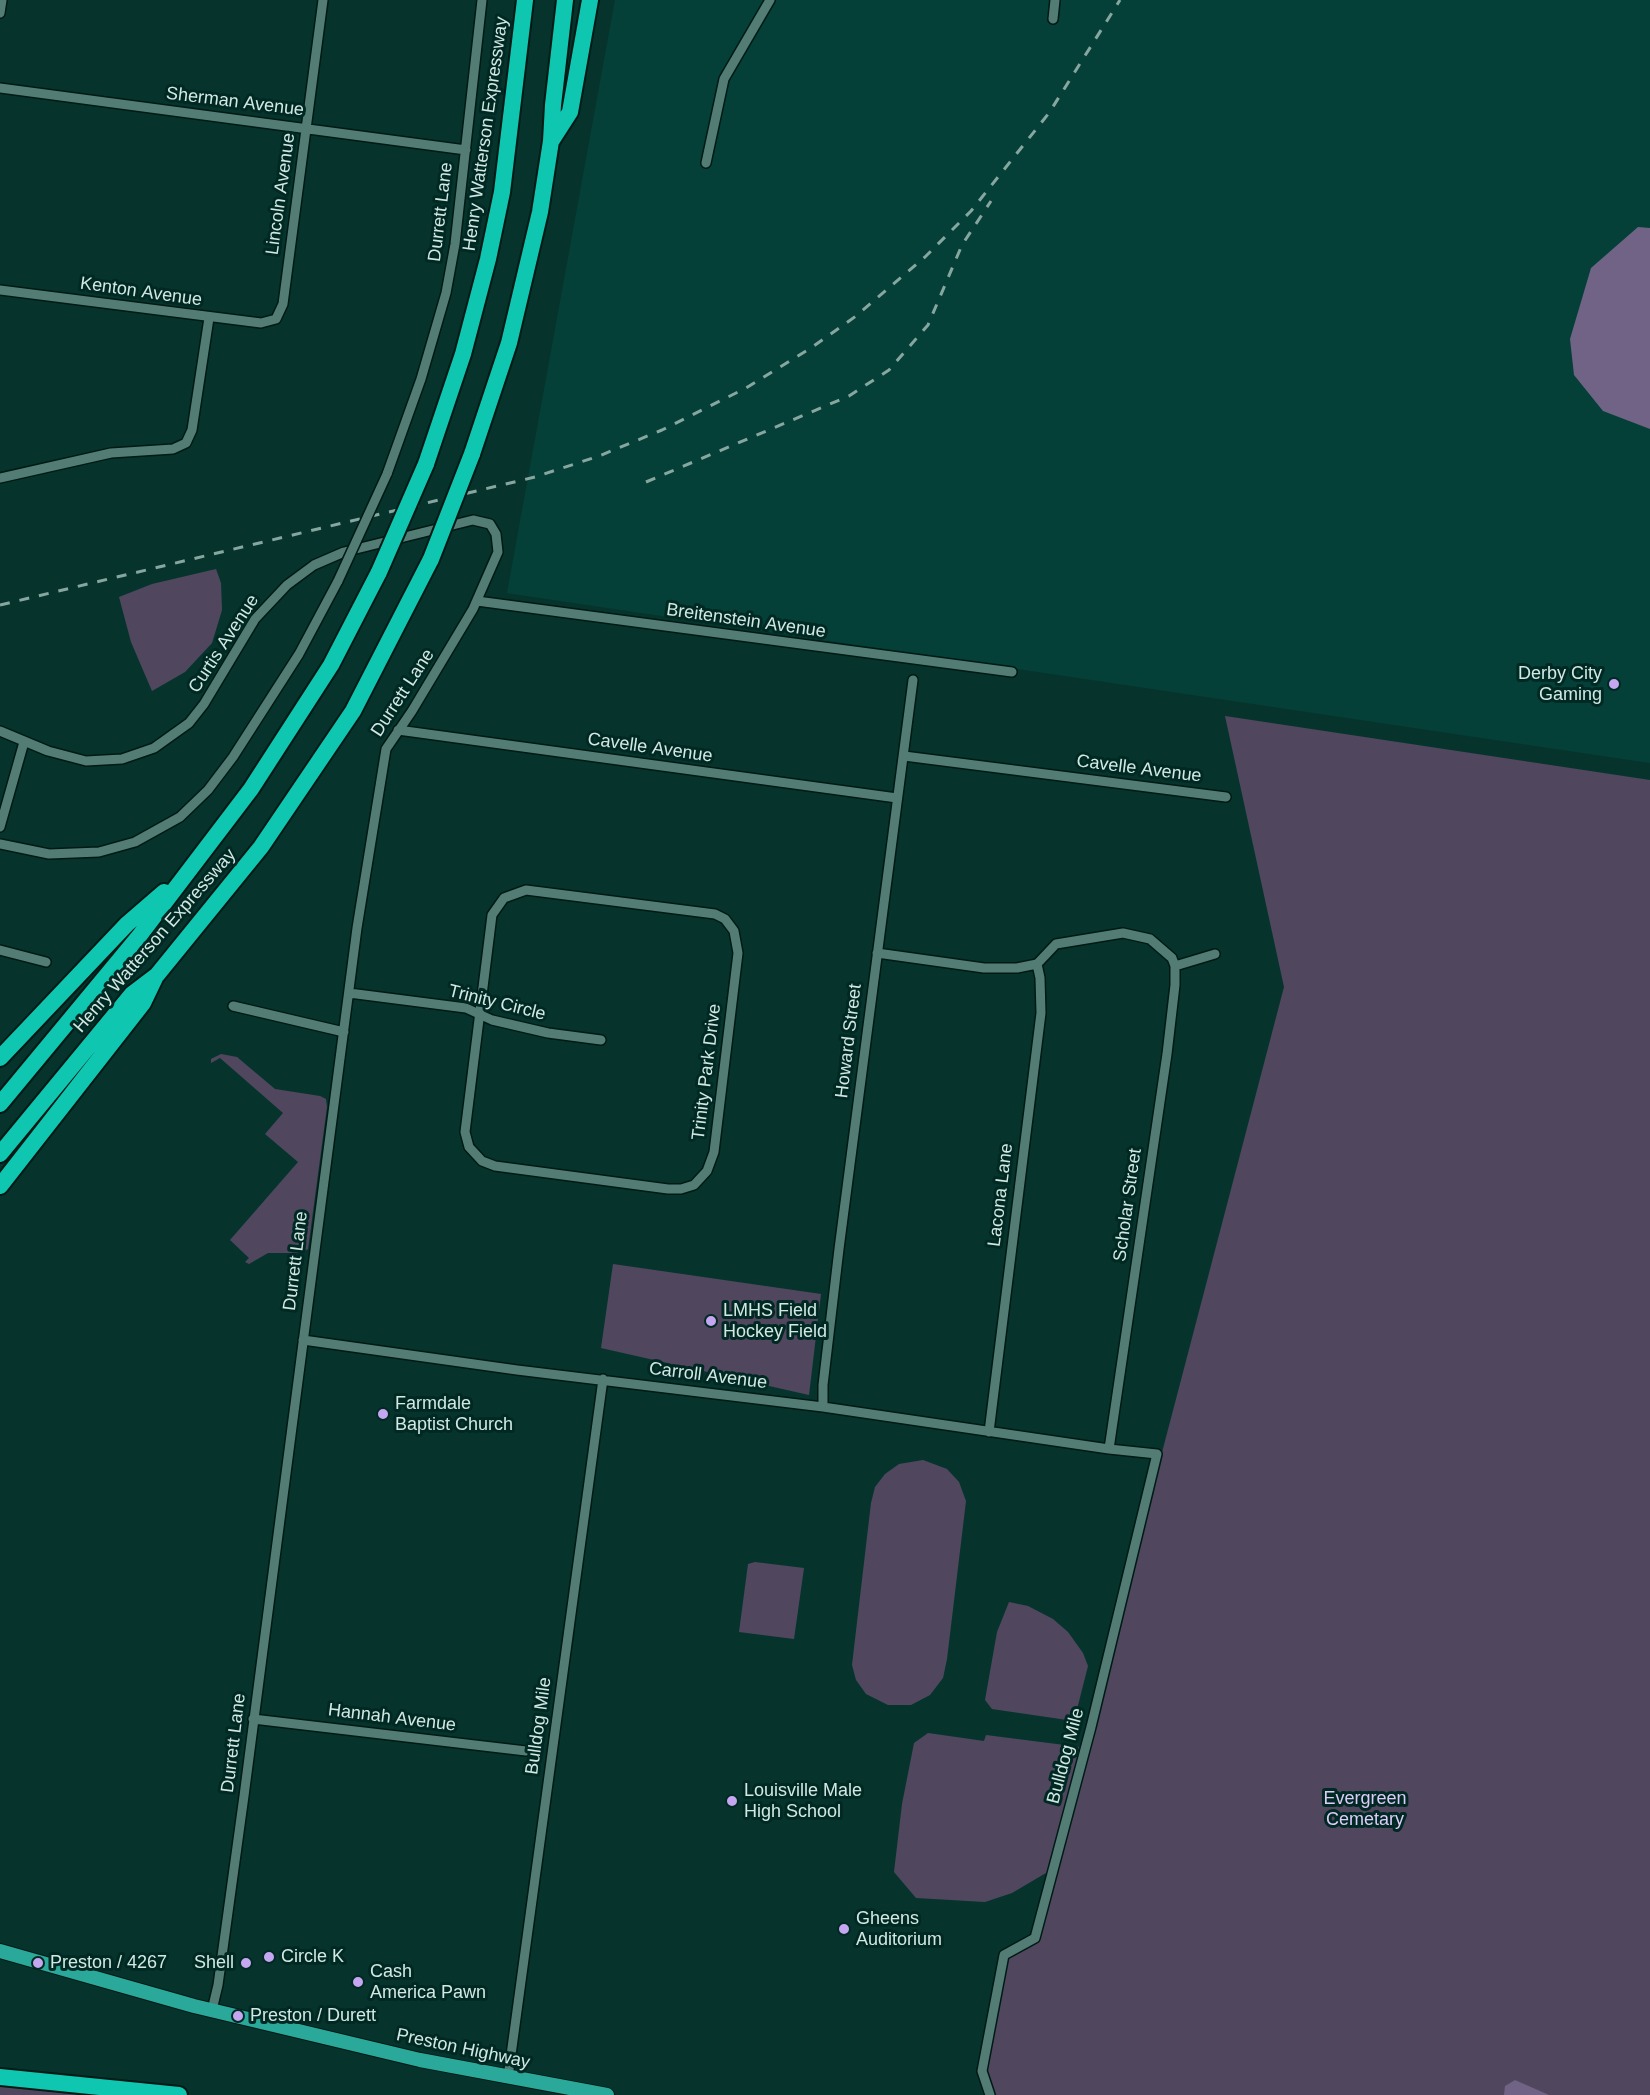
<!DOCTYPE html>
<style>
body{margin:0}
canvas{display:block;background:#06342d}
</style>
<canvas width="1650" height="2095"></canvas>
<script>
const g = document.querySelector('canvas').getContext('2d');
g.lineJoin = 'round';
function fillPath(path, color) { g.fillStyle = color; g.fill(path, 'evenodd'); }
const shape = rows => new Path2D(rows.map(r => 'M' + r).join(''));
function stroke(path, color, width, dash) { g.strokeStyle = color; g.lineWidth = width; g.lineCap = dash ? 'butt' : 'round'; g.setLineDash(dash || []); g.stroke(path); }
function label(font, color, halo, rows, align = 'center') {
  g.font = font + ' Arial,sans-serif'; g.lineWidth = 6; g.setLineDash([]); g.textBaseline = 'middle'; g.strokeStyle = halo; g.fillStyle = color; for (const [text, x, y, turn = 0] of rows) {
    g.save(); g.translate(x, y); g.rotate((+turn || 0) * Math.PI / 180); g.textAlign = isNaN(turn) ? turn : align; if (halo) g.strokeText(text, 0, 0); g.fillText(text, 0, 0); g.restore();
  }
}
fillPath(shape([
 [615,0,1650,0,1650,763,507,593]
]), '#044038');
fillPath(shape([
 [216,569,221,583,222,610,212,643,185,672,152,691,131,642,119,597,152,584],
 [1225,716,1650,780,1650,2095,990,2095,982,2071,1004,1955,1035,1937,1284,987],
 [221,1054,237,1057,275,1089,320,1096,326,1099,327,1107,308,1249,300,1253,268,1253,249,1264,245,1262,249,1258,230,1240,298,1162,265,1134,283,1113,220,1058,211,1063,211,1059],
 [613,1264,821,1294,809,1395,601,1348],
 [923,1460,947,1469,959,1482,966,1501,947,1659,943,1678,930,1695,911,1705,888,1705,866,1694,856,1680,852,1665,871,1503,875,1487,885,1474,899,1464],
 [755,1562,804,1568,794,1639,739,1632,748,1564],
 [1009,1602,1028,1606,1053,1619,1068,1632,1083,1653,1088,1666,1074,1721,992,1709,985,1700,997,1632],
 [928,1733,984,1741,986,1735,1080,1747,1051,1870,1012,1893,985,1902,916,1898,894,1872,902,1804,914,1743],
 [0,2082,143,2095,0,2095]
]), '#50475e');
fillPath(shape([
 [1638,227,1650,228,1650,429,1603,411,1574,375,1570,339,1591,268],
 [1515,2080,1540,2091,1549,2095,1504,2095,1505,2086]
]), '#716385');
const street = shape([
 [0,13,2,0],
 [1053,19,1055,0],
 [0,88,466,150],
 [706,163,724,79,770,0],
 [0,290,261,323,276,319,283,304,323,0],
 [387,474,421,379,446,293,455,244,482,0],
 [0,478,111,453,173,449,186,443,192,430,209,318],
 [477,601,1012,672],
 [398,730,897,798],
 [0,731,48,751,86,761,122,759,154,748,189,723,204,704,255,619,287,585,314,565,344,552,473,520,490,524,496,534,498,552,473,609,412,711,386,749,357,928,244,1796,218,1985,212,2010],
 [904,756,1226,797],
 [0,827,24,742],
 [0,844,49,854,99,852,135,842,180,817,208,790,233,757,299,654,338,581],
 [526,890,715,914,725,919,734,931,738,953,714,1152,707,1171,694,1185,681,1189,668,1189,495,1166,482,1161,469,1147,465,1132,492,915,504,898,526,890],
 [0,950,46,962],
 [877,953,984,968,1017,968,1037,964,1056,944,1123,933,1150,939,1172,958,1175,966,1175,985,1167,1054,1109,1449],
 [1175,966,1215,954],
 [349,993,466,1008,492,1020,548,1033,601,1040],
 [233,1006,344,1032],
 [303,1340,517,1370,823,1407,1109,1449,1157,1454,1091,1727,1035,1938,1004,1955,982,2071,990,2095],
 [823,1407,823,1385,839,1249,913,680],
 [989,1432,1041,1013,1040,978,1037,964],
 [253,1719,526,1751],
 [508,2077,603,1379]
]);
const primary = shape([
 [0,1951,194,2006,420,2060,607,2095]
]);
const highway = shape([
 [552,140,570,112,590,0],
 [472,454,509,343,540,212,551,141,553,105,565,0],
 [426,464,463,354,488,259,502,192,525,0],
 [0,1058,127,924,164,892],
 [0,1104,140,935,251,789,331,665,379,572],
 [0,1154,132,994,157,975,261,847,353,711,431,559],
 [0,1186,143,1003,155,978],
 [0,2077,179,2095]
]);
stroke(street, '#001a15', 12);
stroke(primary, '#001a15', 16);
stroke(highway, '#001a15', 20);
stroke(street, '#527c74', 9);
stroke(primary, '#2aa899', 14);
stroke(highway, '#0fc6b1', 16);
stroke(shape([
 [646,482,849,396,889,370,928,325,962,245,991,201],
 [0,605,535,477,599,456,662,430,746,388,811,348,856,316,925,257,971,211,1049,113,1120,0]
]), '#87a6a0', 3, [10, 10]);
const streetBridge = shape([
 [338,581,387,474]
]);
const highwayBridge = shape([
 [431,559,472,454],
 [379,572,426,464]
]);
stroke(streetBridge, '#001a15', 12, []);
stroke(highwayBridge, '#001a15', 20, []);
stroke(streetBridge, '#527c74', 9);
stroke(highwayBridge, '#0fc6b1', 16);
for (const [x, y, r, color] of [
 [1614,684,6,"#c5a6f0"],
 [711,1321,6,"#c5a6f0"],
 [383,1414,6,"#c5a6f0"],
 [732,1801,6,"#c5a6f0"],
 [844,1929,6,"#c5a6f0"],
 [269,1957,6,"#c5a6f0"],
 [38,1963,6,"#c5a6f0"],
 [246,1963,6,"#c5a6f0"],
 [358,1982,6,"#c5a6f0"],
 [238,2016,6,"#c5a6f0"]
]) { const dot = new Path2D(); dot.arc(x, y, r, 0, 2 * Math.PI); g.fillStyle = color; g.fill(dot); stroke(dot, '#002924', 2); }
label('18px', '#d2e8e3', '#002924', [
 ["Sherman Avenue",235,102,7],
 ["Henry Watterson Expressway",486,134,-82],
 ["Lincoln Avenue",281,194,-82],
 ["Durrett Lane",441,212,-83],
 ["Kenton Avenue",141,292,8],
 ["Breitenstein Avenue",746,621,8],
 ["Curtis Avenue",224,644,-57],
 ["Durrett Lane",403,693,-57],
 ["Cavelle Avenue",650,748,8],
 ["Cavelle Avenue",1139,769,7],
 ["Henry Watterson Expressway",155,941,-49],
 ["Trinity Circle",497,1003,14],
 ["Howard Street",849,1041,-83],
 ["Trinity Park Drive",707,1072,-83],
 ["Lacona Lane",1001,1195,-83],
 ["Scholar Street",1128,1205,-82],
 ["Durrett Lane",296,1261,-83],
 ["Carroll Avenue",708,1376,7],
 ["Hannah Avenue",392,1718,7],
 ["Bulldog Mile",539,1726,-82],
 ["Durrett Lane",234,1743,-83],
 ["Bulldog Mile",1066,1756,-75],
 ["Preston Highway",463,2049,12]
]);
label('18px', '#d2e8e3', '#002924', [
 ["Derby City",1602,674,"right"],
 ["Gaming",1602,695,"right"],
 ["LMHS Field",723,1311],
 ["Hockey Field",723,1332],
 ["Farmdale",395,1404],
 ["Baptist Church",395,1425],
 ["Louisville Male",744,1791],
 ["High School",744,1812],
 ["Gheens",856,1919],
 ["Auditorium",856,1940],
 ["Circle K",281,1957],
 ["Preston / 4267",50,1963],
 ["Shell",234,1963,"right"],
 ["Cash",370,1972],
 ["America Pawn",370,1993],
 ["Preston / Durett",250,2016]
], 'left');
label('18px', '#decbfa', '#002924', [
 ["Evergreen",1365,1799],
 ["Cemetary",1365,1820]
]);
</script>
